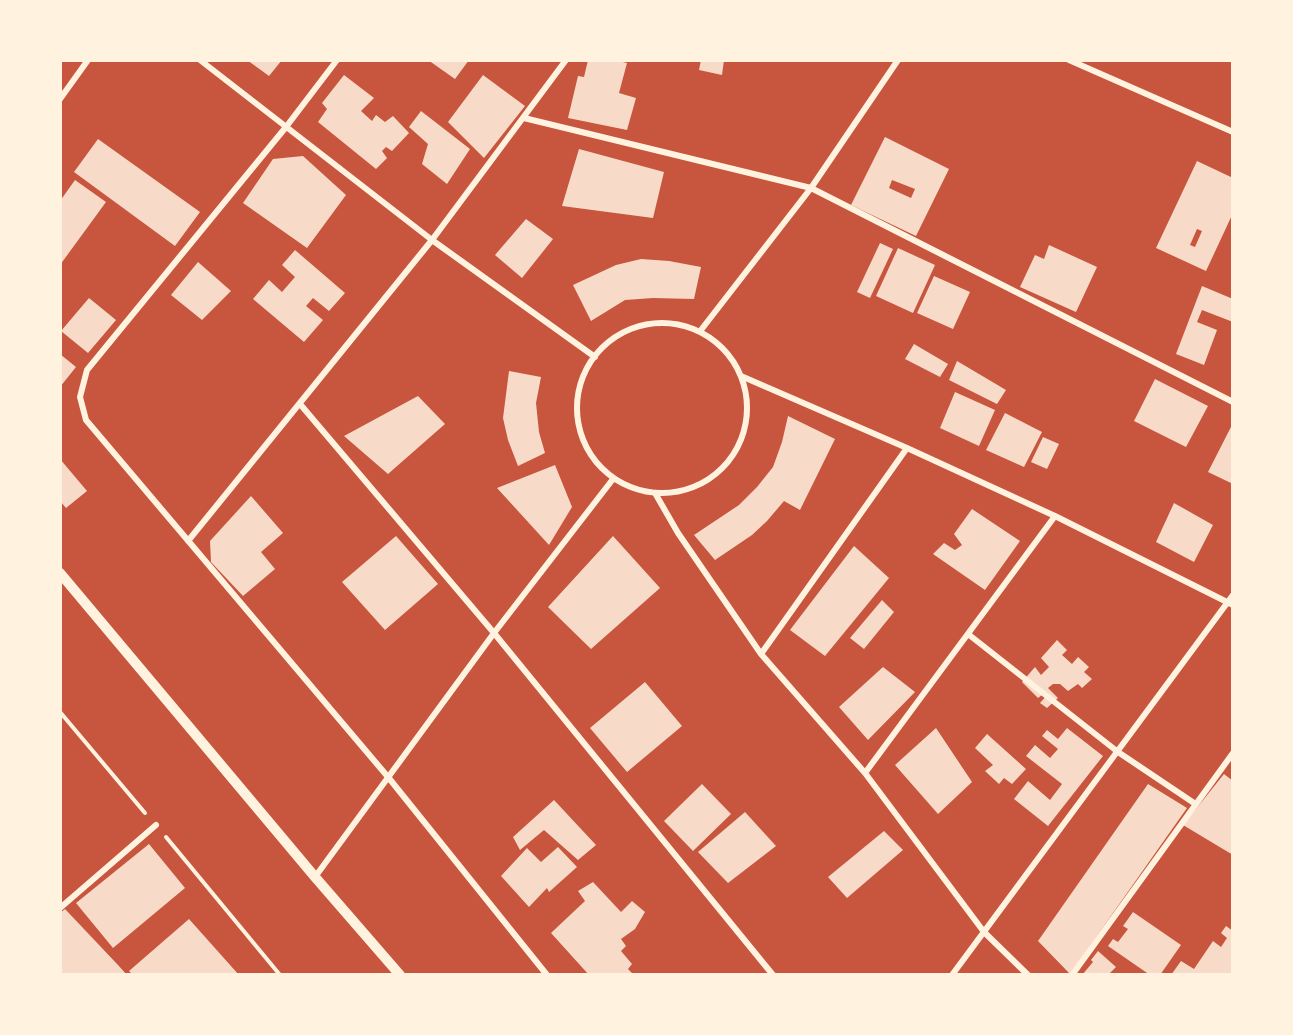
<!DOCTYPE html>
<style>
body{margin:0}
#map{position:relative;width:1293px;height:1035px;overflow:hidden;background:#c8553d;font-family:Arial,sans-serif}
canvas{display:block}
.frame{position:absolute;inset:0;border:62px solid #fff3e0;pointer-events:none}
</style>
<div id="map">
<canvas width="1293" height="1035"></canvas>
<div class="frame"></div>
</div>
<script>
const g = document.querySelector('canvas').getContext('2d');
g.lineJoin = 'round';
function fillPath(path, color) { g.fillStyle = color; g.fill(path, 'evenodd'); }
const shape = rows => new Path2D(rows.map(r => 'M' + r).join(''));
function stroke(path, color, width, dash) { g.strokeStyle = color; g.lineWidth = width; g.lineCap = dash ? 'butt' : 'round'; g.setLineDash(dash || []); g.stroke(path); }
fillPath(shape([
 [247,60,282,60,269,76],
 [428,60,469,60,455,79],
 [588,60,614,60,627,63,619,93,636,98,627,130,568,118,578,76,584,77],
 [701,60,724,60,722,75,699,70],
 [344,75,374,98,361,111,372,121,376,115,385,122,393,116,409,133,392,151,386,147,382,151,387,158,376,169,318,122,327,109,322,103],
 [483,75,525,106,484,158,448,122],
 [421,111,470,149,447,184,422,164,428,144,409,127],
 [885,137,949,169,916,236,851,205],
 [892,180,915,189,911,198,889,188],
 [98,139,200,212,175,246,74,172],
 [579,149,664,172,653,218,562,206],
 [303,156,346,195,307,248,243,203,273,159],
 [1197,161,1233,178,1233,213,1206,271,1156,248],
 [1197,229,1202,231,1195,247,1190,245],
 [75,180,106,202,60,265,60,201],
 [526,219,553,239,522,278,495,255],
 [880,243,893,249,870,298,857,292],
 [1049,245,1097,267,1076,312,1020,287,1035,255,1044,259],
 [898,248,935,265,913,313,876,296],
 [295,250,345,293,329,311,313,298,306,306,323,320,304,342,253,299,269,280,282,292,295,277,282,265],
 [641,259,669,261,701,267,694,299,653,298,625,300,591,321,573,285,616,265],
 [198,262,231,291,202,320,171,295],
 [934,276,970,292,953,329,917,313],
 [1202,286,1233,299,1233,322,1202,310,1197,322,1217,330,1204,365,1176,354],
 [89,298,116,320,88,353,61,331],
 [914,344,948,364,940,377,905,359],
 [60,354,76,367,60,387],
 [957,361,1006,390,997,404,949,380],
 [509,371,541,377,536,403,539,432,545,453,518,466,508,440,503,418],
 [1155,379,1208,406,1186,447,1134,421],
 [955,392,995,410,979,446,940,428],
 [418,396,445,424,388,474,344,436],
 [1005,413,1042,432,1024,467,986,450],
 [788,416,835,439,800,510,784,501,767,521,752,535,715,560,694,535,739,505,757,487,773,467,782,442],
 [1233,423,1233,484,1208,472],
 [1043,437,1059,444,1047,469,1031,462],
 [60,459,87,491,66,508,60,501],
 [555,465,572,507,549,545,497,488],
 [251,496,283,533,261,552,275,569,243,596,211,562,210,541],
 [1174,503,1213,525,1194,562,1156,542],
 [972,509,1020,541,985,590,933,554,944,543,955,550,962,545,954,534],
 [396,536,438,584,385,630,342,582],
 [613,536,660,588,591,649,548,607],
 [854,546,889,578,825,656,790,630],
 [882,600,894,612,864,649,850,638],
 [1057,640,1067,650,1062,655,1072,664,1078,657,1089,667,1084,672,1092,679,1082,688,1078,684,1068,691,1060,684,1053,684,1048,688,1058,698,1047,708,1040,703,1048,694,1046,692,1038,698,1022,682,1035,667,1041,675,1049,667,1041,658],
 [883,667,915,692,868,740,839,707],
 [645,682,682,726,627,772,590,728],
 [936,728,972,782,938,814,895,765],
 [1067,728,1103,756,1048,826,1014,799,1028,781,1050,800,1062,784,1026,756,1035,745,1050,758,1058,749,1042,736,1047,730,1058,739],
 [987,734,1026,769,1012,784,1004,778,999,784,985,771,993,765,975,748],
 [1224,774,1233,781,1233,855,1183,825],
 [702,784,731,814,693,851,664,821],
 [1148,784,1187,808,1070,974,1038,941],
 [554,800,596,845,578,860,544,830,520,850,513,837],
 [745,812,776,846,728,883,698,852],
 [884,831,903,850,847,898,828,877],
 [149,844,185,888,113,948,76,903],
 [558,847,577,867,549,892,547,888,529,907,501,876,527,848,541,862],
 [593,882,621,912,632,901,645,912,635,929,621,939,626,946,621,951,632,964,628,969,634,975,589,975,551,933,585,901,578,891],
 [65,909,118,965,127,975,60,975,60,913],
 [1133,912,1181,945,1160,975,1150,975,1108,946,1113,939,1118,942,1128,929,1123,926],
 [189,919,239,975,133,975,129,971],
 [1226,926,1233,931,1233,975,1171,975,1181,961,1194,969,1213,941,1221,947,1227,938,1221,933],
 [1098,951,1116,967,1108,975,1082,975,1093,962,1091,960]
]), '#f7dbc8');
stroke(shape([
 [60,712,145,813],
 [166,837,280,975]
]), '#fff3e0', 4);
stroke(shape([
 [200,60,432,240,595,357],
 [337,60,286,127,87,370,80,397,86,420,388,777,547,975],
 [1069,60,1233,132],
 [60,99,88,60],
 [524,118,811,188,1233,402],
 '577 408a85 85 0 1 1 170 0a85 85 0 1 1-170 0Z',
 [701,330,811,188,898,60],
 [741,376,907,448,1055,516,1233,605],
 [300,404,494,633,773,975],
 [655,493,678,533,761,654,865,773,984,932,1028,975],
 [188,541,432,240,566,60],
 [968,634,1118,752,1194,803],
 [761,654,907,448],
 [865,773,1055,516],
 [315,877,494,633,613,479],
 [60,908,156,825],
 [952,975,1233,595],
 [1072,975,1233,753]
]), '#fff3e0', 6);
stroke(shape([
 [60,573,315,877,400,975]
]), '#fff3e0', 10);
</script>
